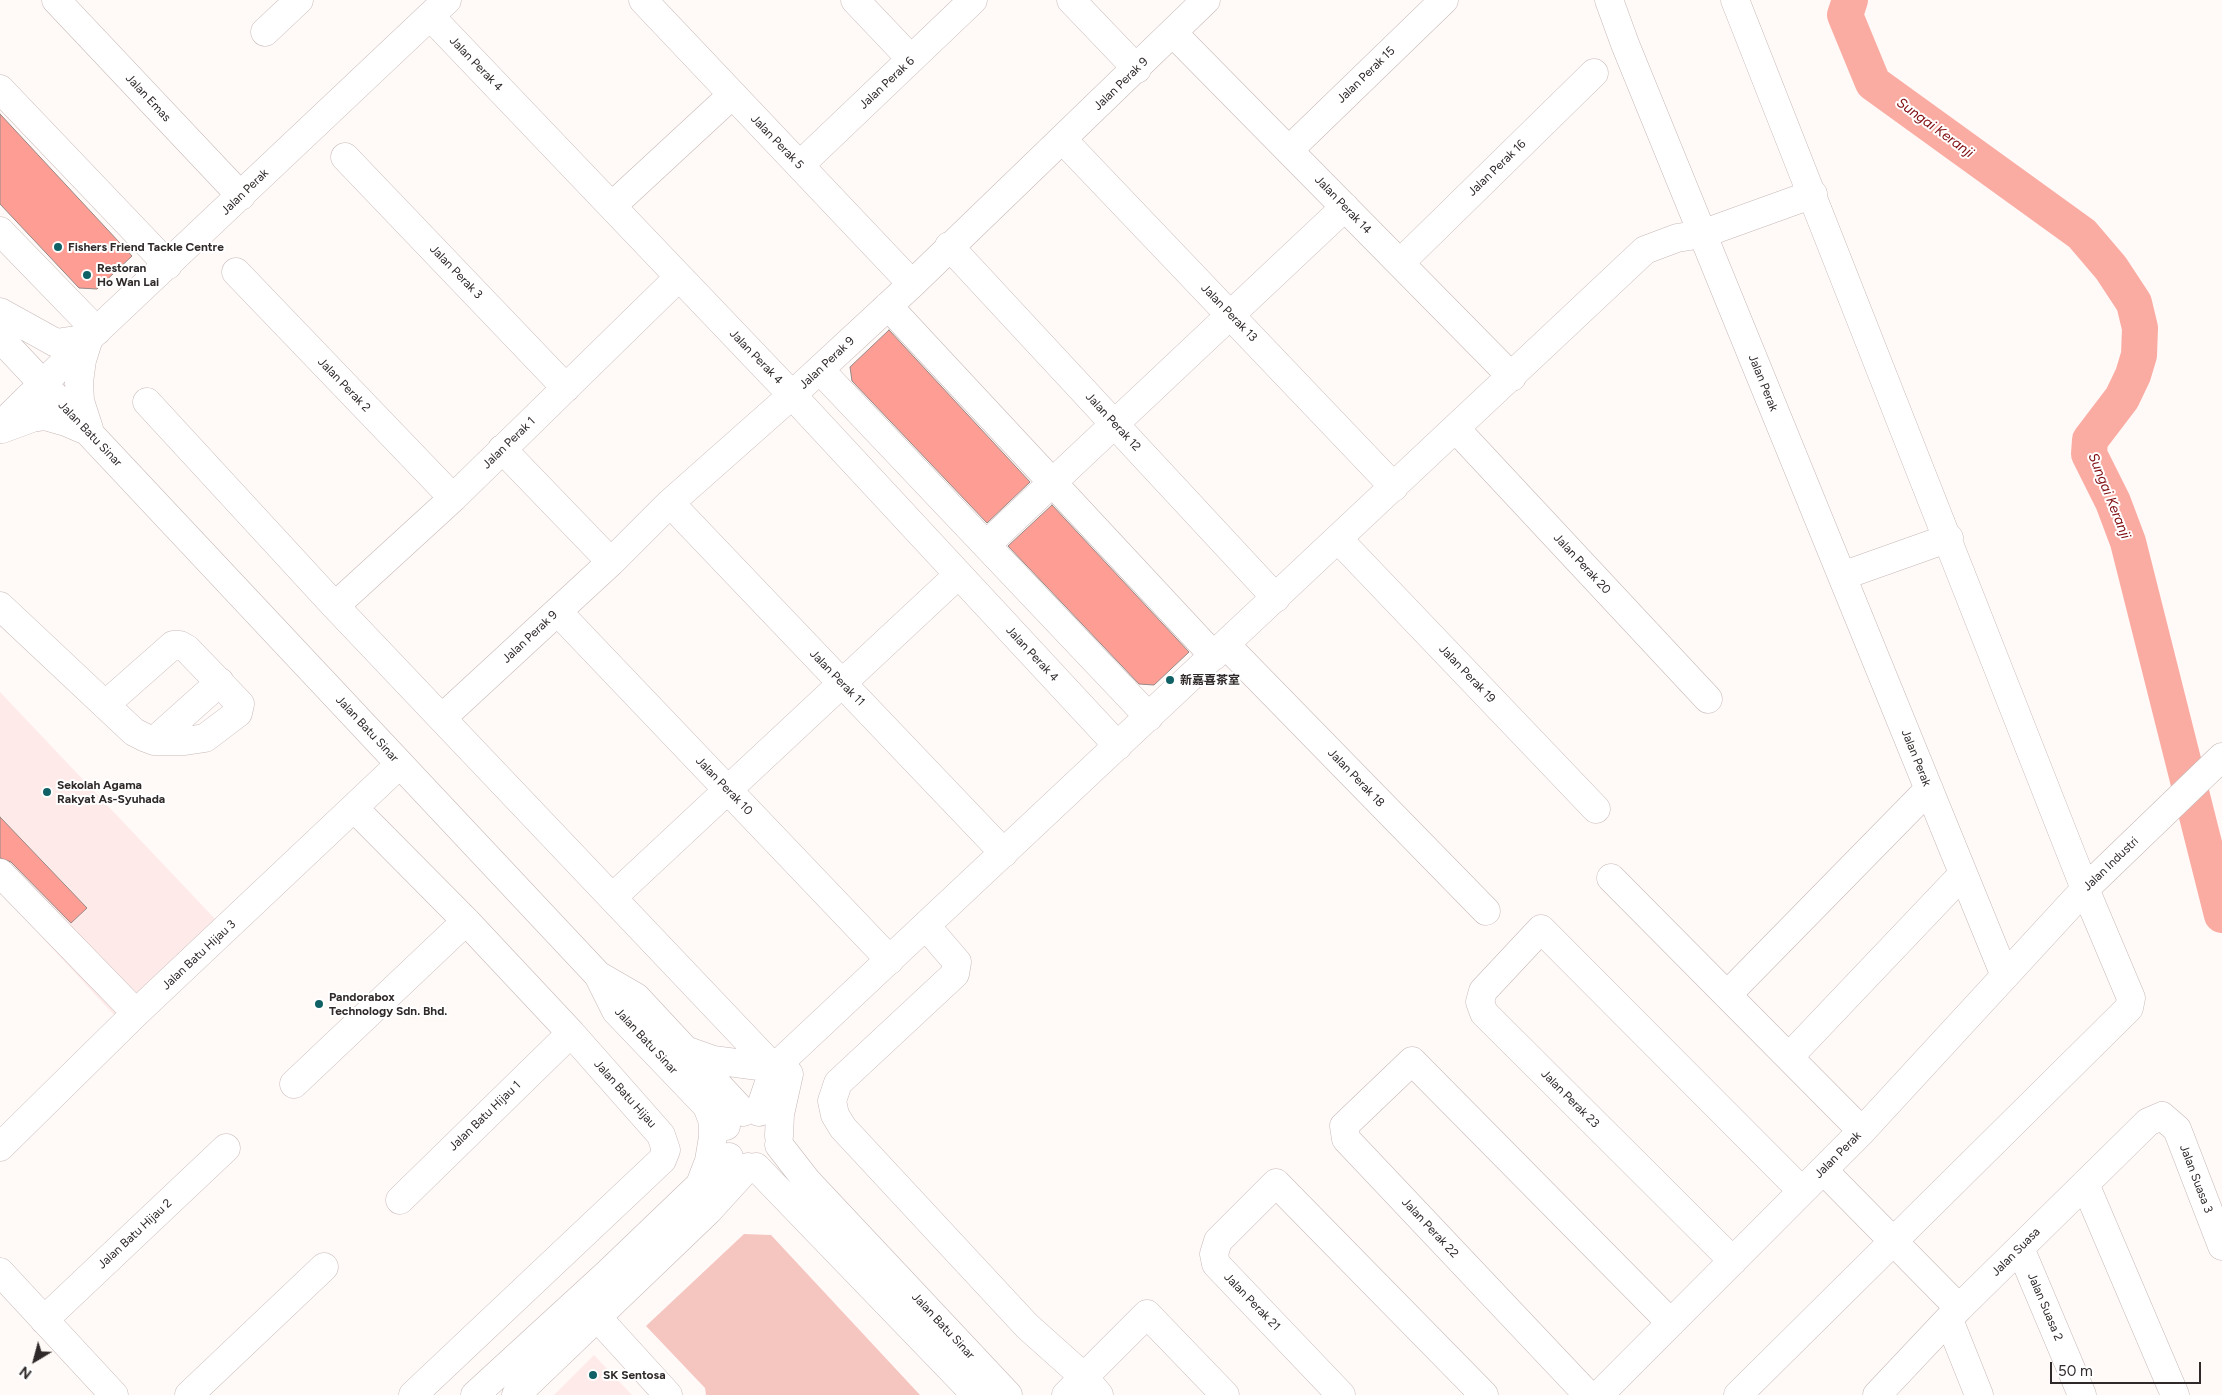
<!DOCTYPE html>
<meta charset="utf-8">
<style>
body{margin:0}
#map{position:relative;width:2222px;height:1395px;overflow:hidden;background:#fff9f8;font-family:Figtree,sans-serif}
canvas{display:block}
.north{position:absolute;left:10px;top:1335px;width:50px;height:50px;-webkit-text-stroke:4px #fff;paint-order:stroke;rotate:217deg;font-size:14px;font-weight:700;line-height:20px;text-align:center;color:#2f2a29}
.north::after{content:'';display:block;margin:auto;width:18px;height:22px;background:#2f2a29;clip-path:polygon(50% 0,100% 100%,50% 72%,0 100%)}
.scale{position:absolute;left:2050px;top:1362px;width:151px;height:22px;box-sizing:border-box;border:2px solid #2f2a29;border-top:0;padding-left:6px;font-size:15px;line-height:18px;white-space:nowrap;color:#2f2a29;-webkit-text-stroke:4px #fff;paint-order:stroke}
</style>
<div id="map">
<canvas width="2222" height="1395"></canvas>
<div class="north">N</div>
<div class="scale">50 m</div>
</div>
<script>
const g = document.querySelector('canvas').getContext('2d');
g.lineJoin = 'round';
function fillPath(path, color) { g.fillStyle = color; g.fill(path, 'evenodd'); }
const shape = rows => new Path2D(rows.map(r => 'M' + r).join(''));
function stroke(path, color, width, dash) { g.strokeStyle = color; g.lineWidth = width; g.lineCap = dash ? 'butt' : 'round'; g.setLineDash(dash || []); g.stroke(path); }
function label(font, color, halo, rows, align = 'center') {
  g.font = font + ' Figtree,"Noto Sans SC",sans-serif'; g.lineWidth = 4; g.setLineDash([]); g.textBaseline = 'middle'; g.strokeStyle = halo; g.fillStyle = color; for (const [text, x, y, turn = 0] of rows) {
    g.save(); g.translate(x, y); g.rotate((+turn || 0) * Math.PI / 180); g.textAlign = isNaN(turn) ? turn : align; if (halo) g.strokeText(text, 0, 0); g.fillText(text, 0, 0); g.restore();
  }
}
fillPath(shape([
 [0,692,216,920,115,1016,0,892],
 [594,1355,632,1395,554,1395]
]), '#feebe9');
fillPath(shape([
 [744,1234,771,1235,920,1395,706,1395,705,1388,646,1326]
]), '#f5c6c0');
stroke(shape([
 [1850,0,1845,15,1873,83,2082,234,2111,268,2134,303,2140,328,2139,355,2133,375,2122,398,2090,440,2089,454,2113,502,2128,542,2222,915]
]), '#faaca2', 36);
const building = shape([
 [0,114,132,256,97,289,79,288,0,204,0,114],
 [889,330,1030,482,987,523,852,381,850,367,889,330],
 [1052,505,1189,652,1154,685,1139,684,1008,546,1052,505],
 [0,817,87,908,71,923,11,862,0,858,0,817]
]);
fillPath(building, '#fe9d93');
stroke(building, '#968987', 1);
const minor = shape([
 [56,0,241,196],
 [643,0,912,284],
 [855,0,911,59],
 [1071,0,1137,69],
 [1609,0,1625,44,2005,976],
 [1735,0,2085,889,2131,998,2129,1008,1738,1395],
 [430,16,792,395,1118,746],
 [265,32,299,0],
 [1173,33,1512,377],
 [0,89,168,265],
 [1063,140,1394,487],
 [1289,150,1444,0],
 [345,157,566,388],
 [800,165,973,0],
 [612,206,732,95],
 [0,231,97,331],
 [949,246,1276,598],
 [1400,263,1594,73],
 [236,272,453,498],
 [888,306,1214,656],
 [0,312,56,343,89,338],
 [0,338,598,975,616,1011,726,1126],
 [820,370,1149,717],
 [147,402,335,606,774,1068],
 [0,426,89,338,447,0],
 [2,429,32,418,45,416,66,422,82,429],
 [89,429,80,401,79,382,82,360,89,338],
 [1456,429,1708,699],
 [502,449,611,562],
 [670,503,1004,853],
 [1339,540,1596,809],
 [986,545,1345,207],
 [1842,576,1949,538],
 [0,606,134,732,146,738,154,741,220,682],
 [335,606,453,498,679,277],
 [558,612,890,960],
 [1226,645,1486,911],
 [105,705,173,645,180,645,187,649,240,704,238,713,205,738,185,741,154,741],
 [442,718,611,562,670,503,792,395,912,284,1206,0],
 [354,808,466,921,571,1033,661,1135,666,1150,662,1160,413,1395],
 [0,873,136,1013],
 [1611,878,1862,1131],
 [613,897,958,575],
 [926,926,957,962,955,974,838,1083,832,1101,835,1115,843,1128,1027,1326,1084,1377,1066,1395],
 [598,975,636,997,743,1112],
 [1727,995,1929,789],
 [685,1050,713,1060,774,1068],
 [1789,1057,1963,874],
 [294,1084,466,921],
 [759,1112,774,1068,1645,250,1677,238,1702,234,1813,194],
 [779,1136,780,1114,789,1074],
 [779,1145,807,1181,1008,1395],
 [0,1147,136,1013,400,764],
 [756,1167,976,1395],
 [1823,1170,1959,1308],
 [701,1182,709,1161,713,1137,713,1122,707,1106],
 [2085,1184,2175,1395],
 [400,1200,571,1033],
 [2020,1248,2082,1395],
 [1733,1261,1484,1013,1480,1002,1483,991,1541,929,1802,1191],
 [0,1272,114,1395],
 [586,1305,668,1395],
 [44,1320,226,1148],
 [1949,1320,1979,1395],
 [189,1395,324,1267],
 [475,1395,608,1273,729,1157],
 [516,1395,708,1211,748,1167],
 [1099,1395,1084,1377,1147,1314,1225,1395],
 [1341,1395,1216,1264,1214,1254,1218,1241,1276,1183,1484,1395],
 [1588,1395,1346,1139,1344,1126,1412,1061,1671,1323],
 [1599,1395,1862,1131,2085,889,2222,757],
 [1877,1395,1959,1308,2148,1122,2162,1116,2177,1129,2222,1246]
]);
stroke(minor, '#c6b9b7', 29);
stroke(minor, '#fff', 28);
for (const [x, y, r, color] of [
 [58,247,5,"#106165"],
 [87,275,5,"#106165"],
 [1170,680,5,"#106165"],
 [47,792,5,"#106165"],
 [319,1004,5,"#106165"],
 [593,1375,5,"#106165"]
]) { const dot = new Path2D(); dot.arc(x, y, r, 0, 2 * Math.PI); g.fillStyle = color; g.fill(dot); stroke(dot, '#fff', 2); }
label('12px', '#2f2a29', '#fff', [
 ["Jalan Perak 4",476,64,46],
 ["Jalan Perak 15",1366,75,-44],
 ["Jalan Perak 6",887,83,-43],
 ["Jalan Perak 9",1121,84,-44],
 ["Jalan Emas",148,98,47],
 ["Jalan Perak 5",777,142,46],
 ["Jalan Perak 16",1497,168,-44],
 ["Jalan Perak",245,192,-44],
 ["Jalan Perak 14",1343,205,46],
 ["Jalan Perak 3",456,272,46],
 ["Jalan Perak 13",1229,313,46],
 ["Jalan Perak 4",756,357,46],
 ["Jalan Perak 9",827,363,-43],
 ["Jalan Perak",1763,383,68],
 ["Jalan Perak 2",344,385,46],
 ["Jalan Perak 12",1113,422,47],
 ["Jalan Batu Sinar",90,434,46],
 ["Jalan Perak 1",509,443,-44],
 ["Jalan Perak 20",1582,564,47],
 ["Jalan Perak 9",530,637,-43],
 ["Jalan Perak 4",1032,654,47],
 ["Jalan Perak 19",1467,674,46],
 ["Jalan Perak 11",837,678,46],
 ["Jalan Batu Sinar",367,729,47],
 ["Jalan Perak",1916,758,68],
 ["Jalan Perak 18",1356,778,46],
 ["Jalan Perak 10",724,786,46],
 ["Jalan Industri",2111,864,-44],
 ["Jalan Batu Hijau 3",199,955,-43],
 ["Jalan Batu Sinar",646,1041,47],
 ["Jalan Batu Hijau",625,1094,48],
 ["Jalan Perak 23",1570,1099,45],
 ["Jalan Batu Hijau 1",485,1116,-44],
 ["Jalan Perak",1838,1155,-45],
 ["Jalan Suasa 3",2196,1179,69],
 ["Jalan Perak 22",1430,1228,47],
 ["Jalan Batu Hijau 2",135,1234,-43],
 ["Jalan Suasa",2016,1252,-45],
 ["Jalan Perak 21",1252,1302,46],
 ["Jalan Suasa 2",2045,1307,67],
 ["Jalan Batu Sinar",943,1326,47]
]);
label('bold 12px', '#2f2a29', '#fff', [
 ["Fishers Friend Tackle Centre",68,247],
 ["Restoran",97,268],
 ["Ho Wan Lai",97,282],
 ["新嘉喜茶室",1180,680],
 ["Sekolah Agama",57,785],
 ["Rakyat As-Syuhada",57,799],
 ["Pandorabox",329,997],
 ["Technology Sdn. Bhd.",329,1011],
 ["SK Sentosa",603,1375]
], 'left');
label('italic 14px', '#7f0b10', '#fff', [
 ["Sungai Keranji",1935,128,36],
 ["Sungai Keranji",2109,496,68]
]);
</script>
